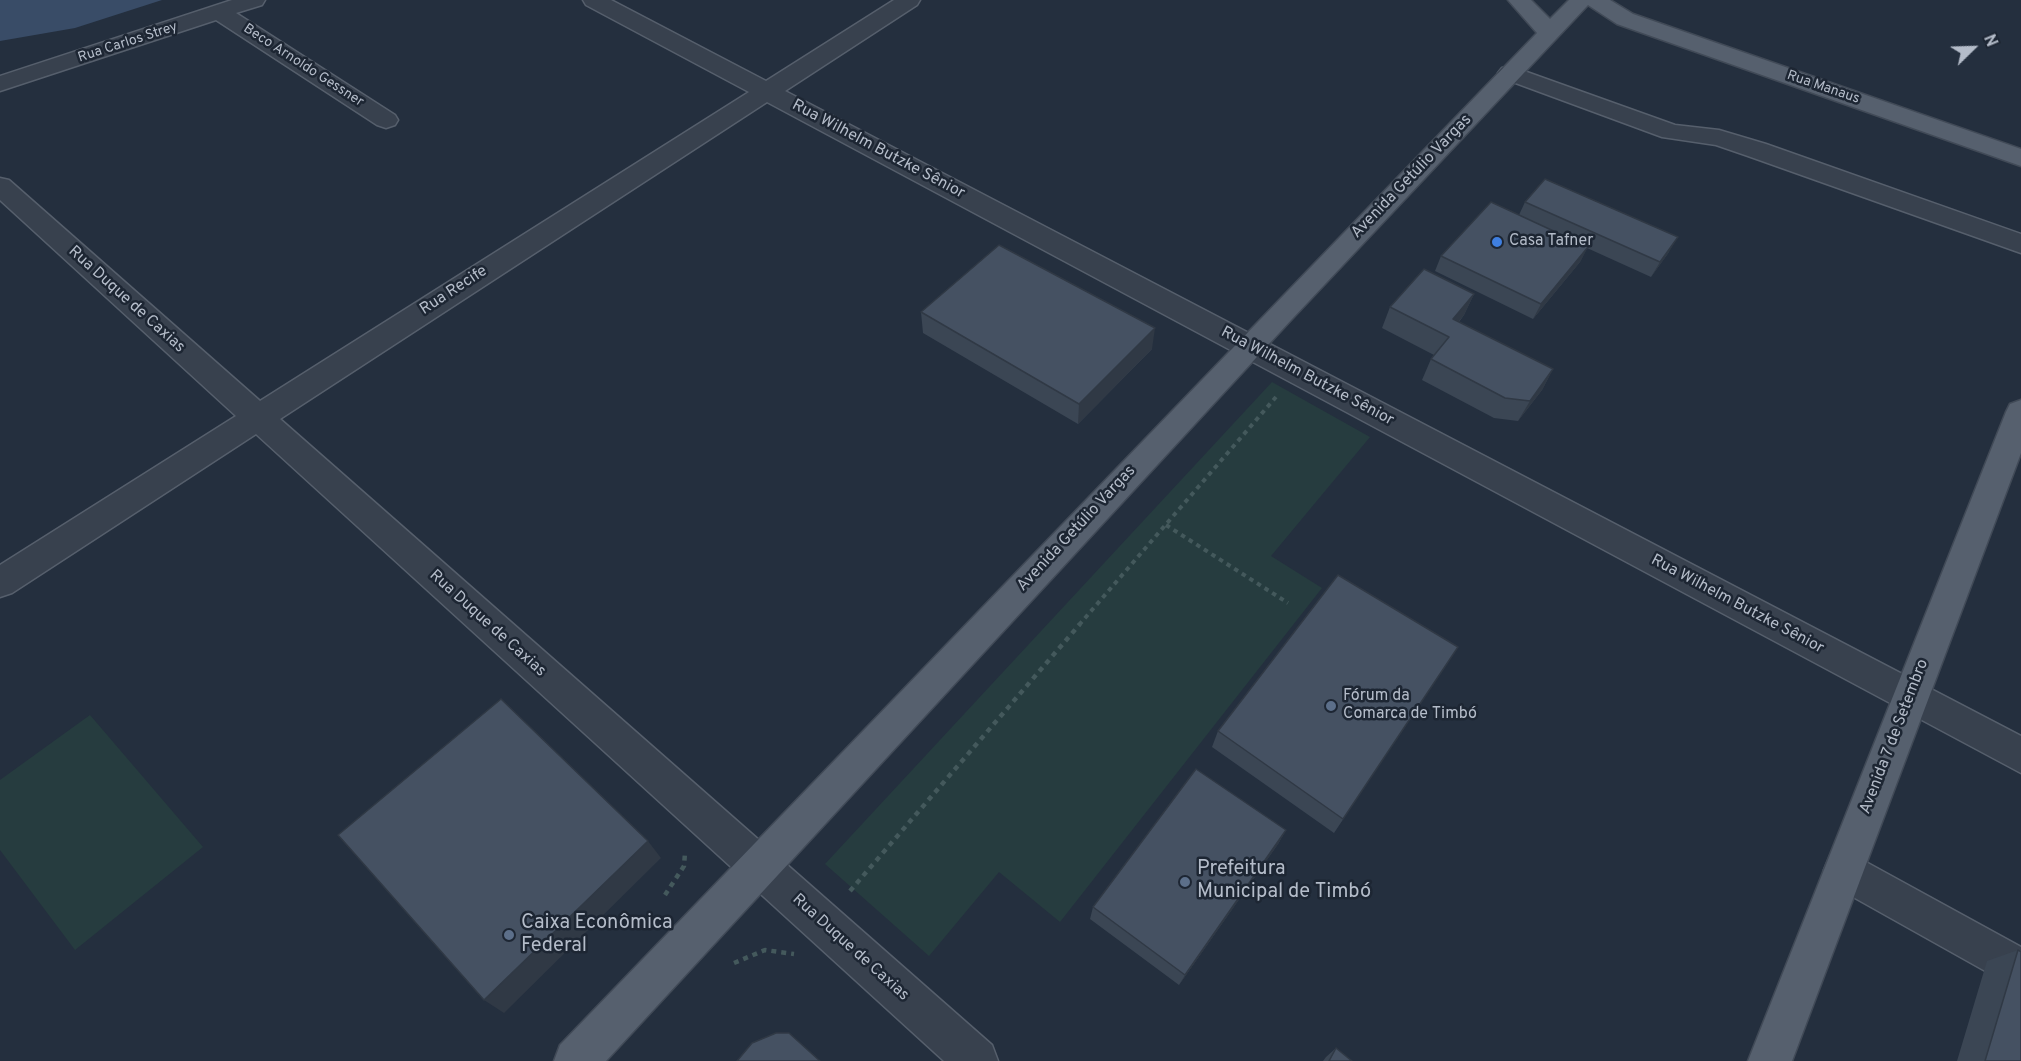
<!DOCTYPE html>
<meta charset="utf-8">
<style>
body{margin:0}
#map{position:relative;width:2021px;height:1061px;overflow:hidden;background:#242f3e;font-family:Overpass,sans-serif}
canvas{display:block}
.north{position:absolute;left:1943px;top:18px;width:60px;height:60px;-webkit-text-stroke:4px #1d2633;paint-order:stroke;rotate:67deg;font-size:16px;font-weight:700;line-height:24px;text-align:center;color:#b4bcc9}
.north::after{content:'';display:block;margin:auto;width:21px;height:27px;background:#b4bcc9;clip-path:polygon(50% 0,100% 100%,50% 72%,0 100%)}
</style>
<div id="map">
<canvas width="2021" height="1061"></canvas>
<div class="north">N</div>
</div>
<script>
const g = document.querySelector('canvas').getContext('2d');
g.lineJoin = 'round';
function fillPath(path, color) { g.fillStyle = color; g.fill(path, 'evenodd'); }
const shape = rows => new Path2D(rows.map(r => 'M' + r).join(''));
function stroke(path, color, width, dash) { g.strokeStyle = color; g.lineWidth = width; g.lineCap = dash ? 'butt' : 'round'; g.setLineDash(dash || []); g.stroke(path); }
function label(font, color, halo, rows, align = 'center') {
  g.font = font + ' Overpass,sans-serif'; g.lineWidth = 5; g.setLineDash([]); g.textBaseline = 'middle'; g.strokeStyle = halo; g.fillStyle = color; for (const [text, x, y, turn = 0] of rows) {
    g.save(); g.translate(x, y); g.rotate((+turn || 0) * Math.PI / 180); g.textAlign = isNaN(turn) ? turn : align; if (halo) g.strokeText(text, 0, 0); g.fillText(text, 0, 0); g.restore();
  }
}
fillPath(shape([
 [1272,382,1370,437,1271,556,1322,588,1060,922,999,872,929,956,825,864],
 [90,715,203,847,75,950,0,850,0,780]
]), '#263c3f');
fillPath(shape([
 [0,0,162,0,75,28,0,41]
]), '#394c67');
const minor = shape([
 [232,0,265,0,262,5,236,13,395,115,398,120,395,125,386,128,377,125,216,20,0,91,0,76,232,0],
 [583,0,611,0,766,81,894,0,920,0,917,5,785,91,2021,736,2021,773,767,102,280,419,992,1045,998,1061,944,1061,256,434,12,593,0,597,0,565,236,416,0,200,0,178,9,180,260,401,749,92,586,5,583,0],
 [1510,66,1675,125,1719,130,1766,144,2021,234,2021,253,1748,156,1716,145,1662,137,1502,78,1498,73,1502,68,1510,66],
 [1844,850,2021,947,2021,991,1830,884,1824,870,1830,856,1844,850]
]);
const major = shape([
 [1508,0,1531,0,1550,19,1569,0,1610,0,1633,14,2021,149,2021,166,1617,24,1588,5,1292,319,606,1061,554,1061,560,1045,1537,33,1508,0],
 [2021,400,2021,453,1792,1061,1748,1061,2006,412,2010,404,2021,400]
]);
stroke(minor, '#565f6c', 3);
stroke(major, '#414a57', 3);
stroke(shape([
 [1166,525,1288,603],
 [1079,625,1276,397]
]), '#44595c', 4, [4.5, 4.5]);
stroke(shape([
 [850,891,1080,624],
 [665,895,684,866,685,853],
 [734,963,765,950,794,954]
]), '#44595c', 4.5, [5, 5]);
fillPath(minor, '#38414e');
fillPath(major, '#56606e');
fillPath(shape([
 [1525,202,1669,252,1651,277,1587,248,1580,262,1533,319,1435,271,1441,256,1519,215],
 [1474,294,1464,315,1459,322,1553,369,1542,390,1518,421,1494,418,1422,380,1431,359,1434,355,1382,328,1390,307],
 [921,312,1152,349,1078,424,923,333],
 [1458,647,1334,833,1212,747,1218,731],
 [1286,830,1278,844,1179,985,1090,919,1093,907],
 [2018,950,2021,1061,1957,1061,1987,961],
 [1336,1048,1352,1061,1323,1061,1326,1057]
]), '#3b4654');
fillPath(shape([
 [1678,237,1669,252,1651,277,1660,262],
 [1588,247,1580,262,1533,319,1541,304],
 [1474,294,1464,315,1447,336,1453,319],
 [1155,328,1152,349,1078,424,1079,404],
 [1553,369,1542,390,1518,421,1530,401],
 [1286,830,1278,844,1179,985,1185,975],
 [648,841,661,858,504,1013,484,1000]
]), '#303945');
const building = shape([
 [1545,179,1678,237,1660,262,1525,202,1545,179],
 [1491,202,1588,247,1541,304,1441,256,1491,202],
 [999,245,1155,328,1079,404,921,312,999,245],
 [1424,269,1474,294,1453,319,1553,369,1530,401,1505,398,1431,359,1449,337,1390,307,1424,269],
 [1338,575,1458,647,1343,819,1218,731,1338,575],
 [501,699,648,841,484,1000,338,835,501,699],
 [1196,769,1286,830,1185,975,1093,907,1196,769],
 [2018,950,2021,952,2021,1061,1985,1061,2018,950],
 [776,1033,789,1033,820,1061,737,1061,752,1043,776,1033],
 [1336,1048,1352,1061,1329,1061,1336,1048]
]);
fillPath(building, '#455162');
stroke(building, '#303945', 1.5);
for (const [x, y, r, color] of [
 [1497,242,6,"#3f7fe0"],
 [1331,706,6,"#5c6f8a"],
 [1185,882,6,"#5c6f8a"],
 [509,935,6,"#5c6f8a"]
]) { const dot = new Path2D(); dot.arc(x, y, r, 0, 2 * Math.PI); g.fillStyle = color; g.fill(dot); stroke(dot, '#1d2633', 2); }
label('14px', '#b4bcc9', '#1d2633', [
 ["Rua Carlos Strey",128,43,-18],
 ["Beco Arnoldo Gessner",303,66,33],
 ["Rua Manaus",1823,88,19]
]);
label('16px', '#b4bcc9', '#1d2633', [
 ["Rua Wilhelm Butzke Sênior",878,150,28],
 ["Avenida Getúlio Vargas",1412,177,-46],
 ["Rua Recife",454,291,-33],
 ["Rua Duque de Caxias",126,300,42],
 ["Rua Wilhelm Butzke Sênior",1307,377,28],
 ["Avenida Getúlio Vargas",1077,529,-47],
 ["Rua Wilhelm Butzke Sênior",1737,605,28],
 ["Rua Duque de Caxias",487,624,42],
 ["Avenida 7 de Setembro",1895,737,-69],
 ["Rua Duque de Caxias",850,948,42]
]);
label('16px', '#b4bcc9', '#1d2633', [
 ["Casa Tafner",1509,242],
 ["Fórum da",1343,697],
 ["Comarca de Timbó",1343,715]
], 'left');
label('20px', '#b4bcc9', '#1d2633', [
 ["Prefeitura",1197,870],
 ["Municipal de Timbó",1197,893],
 ["Caixa Econômica",521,924],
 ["Federal",521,947]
], 'left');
</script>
